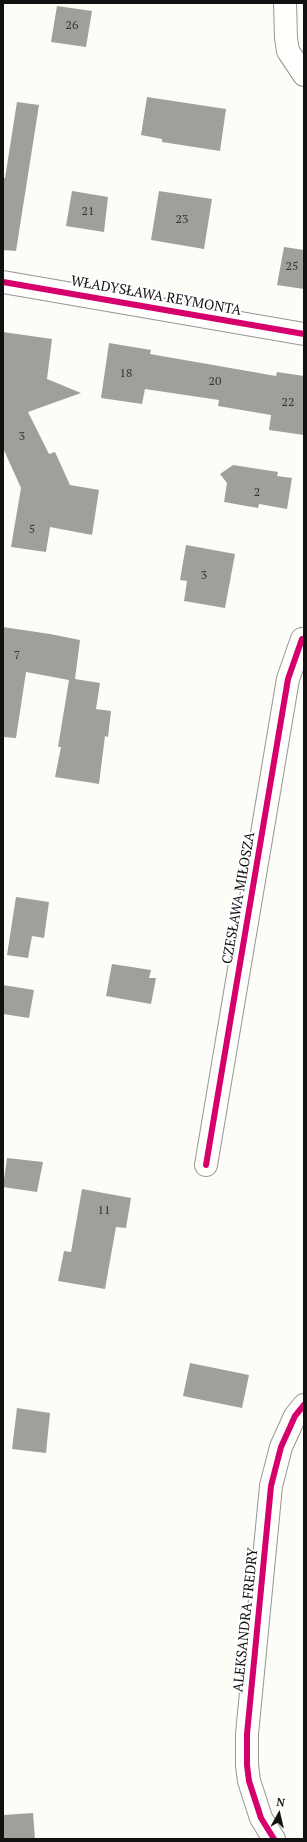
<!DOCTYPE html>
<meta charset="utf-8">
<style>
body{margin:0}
#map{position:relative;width:307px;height:1842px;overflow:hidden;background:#fdfcf7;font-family:"PT Serif",serif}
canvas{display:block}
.frame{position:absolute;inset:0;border:4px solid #111;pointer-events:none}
.north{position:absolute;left:259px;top:1794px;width:40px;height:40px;-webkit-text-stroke:3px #fff;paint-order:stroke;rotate:8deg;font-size:11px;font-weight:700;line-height:16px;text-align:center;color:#111}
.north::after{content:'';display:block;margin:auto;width:14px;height:18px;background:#111;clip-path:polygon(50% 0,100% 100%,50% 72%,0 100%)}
</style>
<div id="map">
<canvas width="307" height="1842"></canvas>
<div class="frame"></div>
<div class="north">N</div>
</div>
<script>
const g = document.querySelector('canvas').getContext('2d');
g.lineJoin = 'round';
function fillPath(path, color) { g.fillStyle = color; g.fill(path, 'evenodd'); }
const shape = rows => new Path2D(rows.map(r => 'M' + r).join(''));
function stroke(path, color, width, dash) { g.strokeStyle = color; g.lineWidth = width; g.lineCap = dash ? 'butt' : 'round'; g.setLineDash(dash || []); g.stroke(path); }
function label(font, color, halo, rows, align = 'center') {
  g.font = font + ' "PT Serif",serif'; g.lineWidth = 4; g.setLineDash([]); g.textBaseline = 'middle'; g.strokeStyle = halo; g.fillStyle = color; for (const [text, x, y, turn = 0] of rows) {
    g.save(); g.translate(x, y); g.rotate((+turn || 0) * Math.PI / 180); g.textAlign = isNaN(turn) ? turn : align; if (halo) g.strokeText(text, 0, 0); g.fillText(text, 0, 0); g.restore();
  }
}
fillPath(shape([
 [57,6,92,11,86,47,51,42],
 [147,97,226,109,220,151,162,142,162,139,141,135],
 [17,102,39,105,16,251,3,250,3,178,5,178],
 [72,191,108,197,104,232,66,226],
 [159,191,212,199,204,249,151,240],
 [284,247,304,250,304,289,277,285],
 [3,332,52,339,47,379,81,393,28,412,49,454,55,452,70,485,99,490,92,535,50,527,46,552,11,547,21,488,3,448],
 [109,343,151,350,150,354,276,376,277,372,304,376,304,435,269,430,271,415,218,406,219,400,145,389,142,404,101,398],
 [233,465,278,472,277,476,292,478,287,509,259,504,258,508,224,502,227,483,220,474],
 [186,545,235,554,225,608,184,601,187,581,180,580],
 [3,627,50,634,80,640,75,679,100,683,96,709,111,711,108,737,105,736,99,784,55,777,61,747,58,747,69,680,26,672,16,738,3,737],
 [16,897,49,902,44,938,32,936,28,958,7,955],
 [112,964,151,970,149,978,156,978,151,1004,106,996],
 [3,985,34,990,29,1018,3,1014],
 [7,1158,43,1162,37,1192,3,1187],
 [82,1189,131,1198,126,1228,116,1227,105,1289,58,1281,64,1251,71,1252],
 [190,1363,249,1375,242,1408,183,1396],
 [17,1408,50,1413,46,1453,12,1449],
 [33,1813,35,1839,3,1839,3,1815]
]), '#a19f9c');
const minor = shape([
 [285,3,286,38,288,51,304,75],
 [3,282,304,334],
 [206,1165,288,679,302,639,304,640],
 [274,1839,261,1818,249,1781,247,1765,247,1734,271,1486,281,1447,295,1416,304,1405]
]);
stroke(minor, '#979795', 24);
stroke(minor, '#fffffe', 22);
stroke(shape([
 [3,282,304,334],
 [206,1165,288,679,302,639,304,640],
 [274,1839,261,1818,249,1781,247,1765,247,1734,271,1486,281,1447,295,1416,304,1405]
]), '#d6006c', 6);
label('12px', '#353434', null, [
 ["26",72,26],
 ["21",88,212],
 ["23",182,220],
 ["25",292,267],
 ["18",126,374],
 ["20",215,382],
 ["22",288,403],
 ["3",22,437],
 ["2",257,493],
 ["5",32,530],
 ["3",204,576],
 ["7",17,656],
 ["11",104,1211]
]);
label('14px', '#111', '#fff', [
 ["WŁADYSŁAWA REYMONTA",156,296,10],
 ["CZESŁAWA MIŁOSZA",239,898,-80],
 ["ALEKSANDRA FREDRY",246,1620,-84]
]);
</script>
